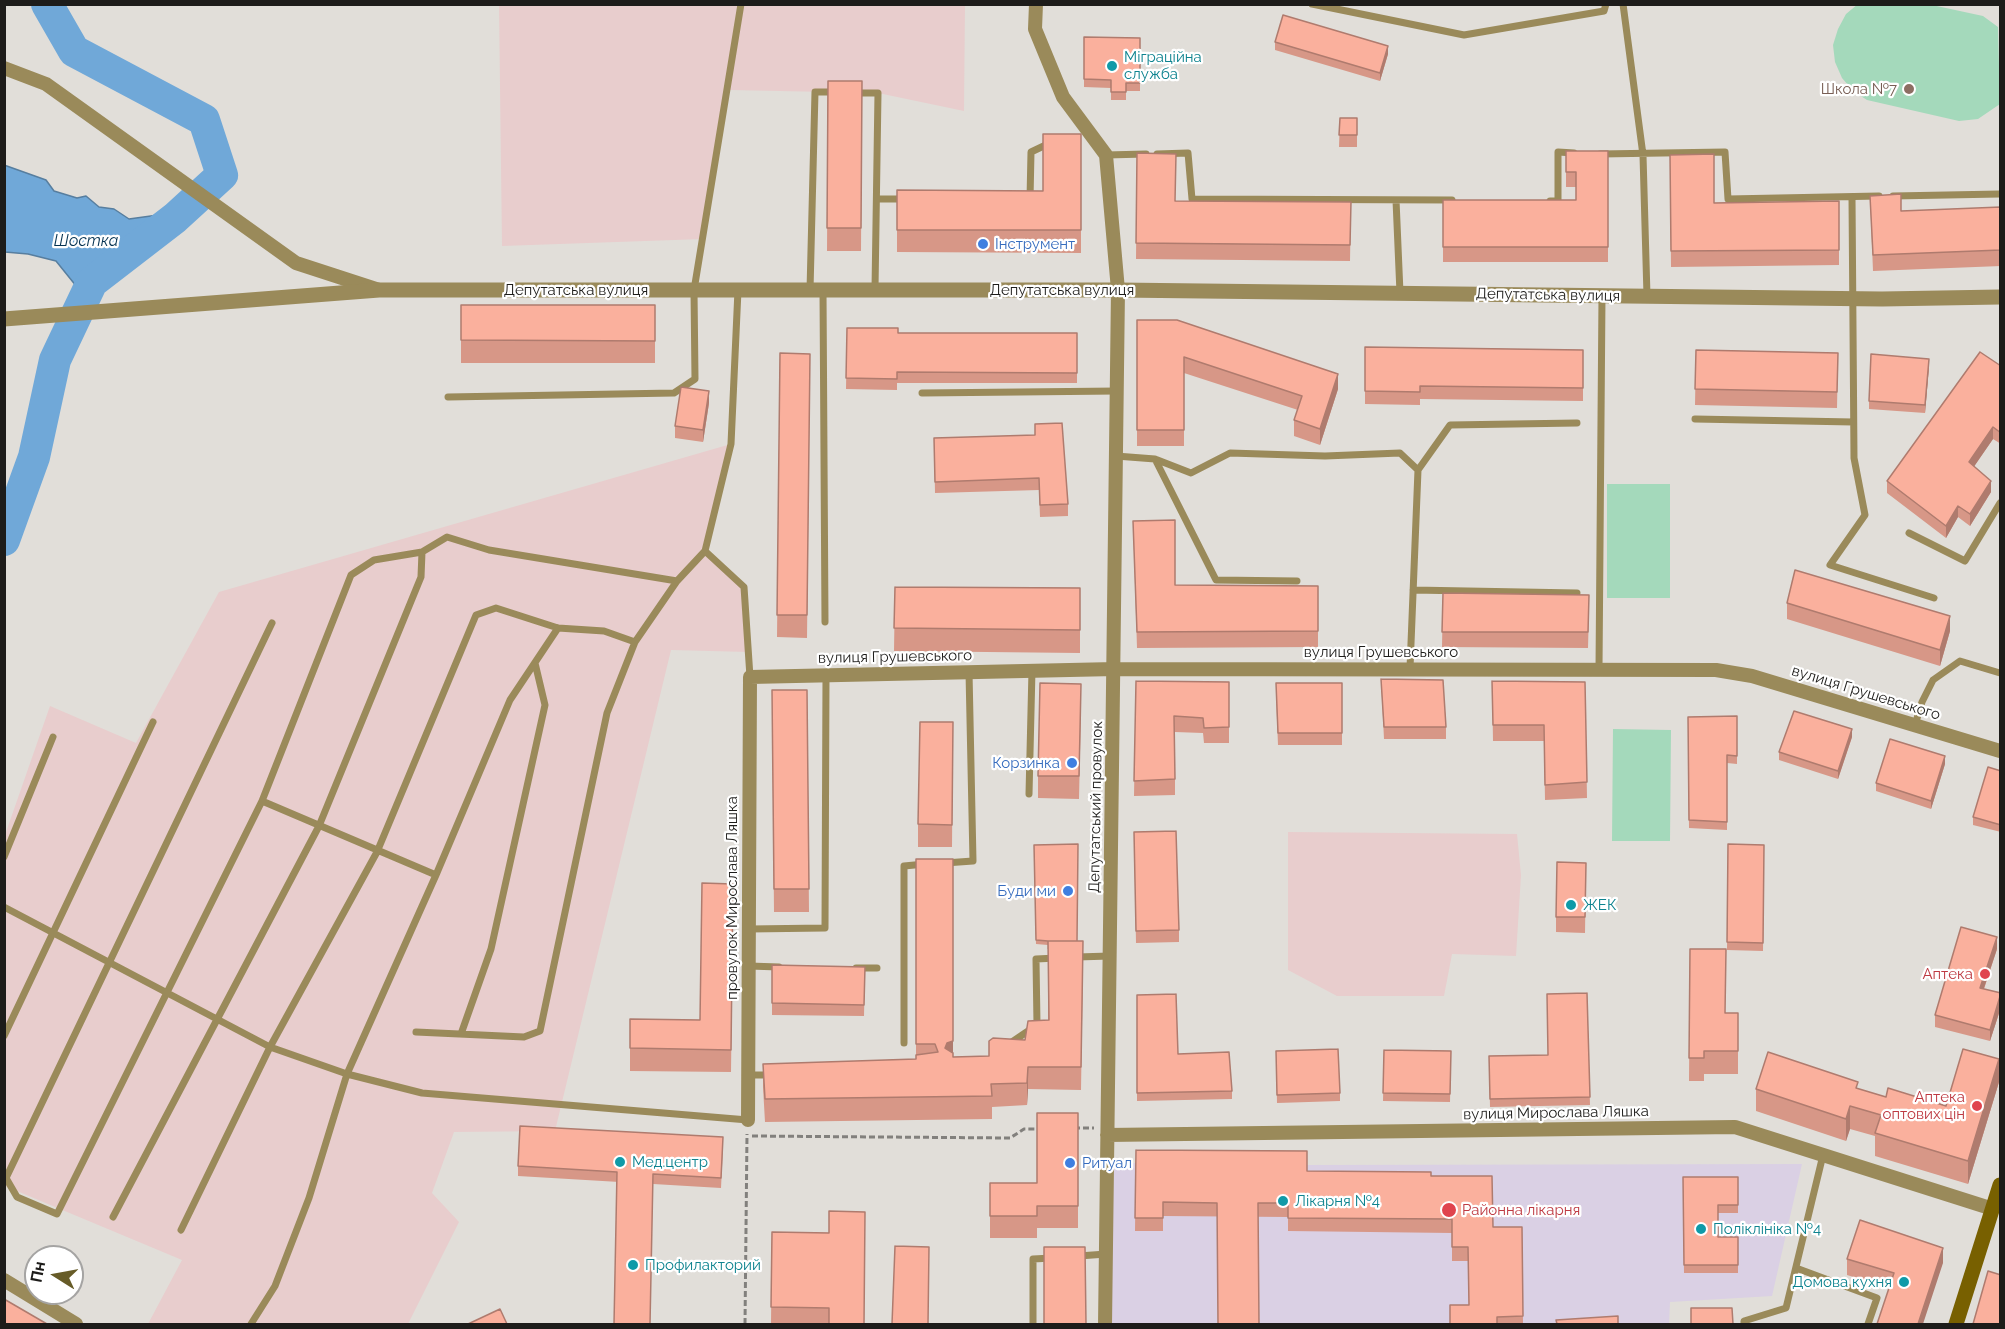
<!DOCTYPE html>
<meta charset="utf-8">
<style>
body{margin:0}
#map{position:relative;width:2005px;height:1329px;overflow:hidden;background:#e1ded9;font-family:Raleway,sans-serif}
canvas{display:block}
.frame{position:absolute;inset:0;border:6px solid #1d1c1a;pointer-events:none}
.north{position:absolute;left:24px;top:1245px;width:60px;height:60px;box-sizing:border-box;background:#fff;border:2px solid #a5a4a3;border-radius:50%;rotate:281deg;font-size:16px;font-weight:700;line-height:24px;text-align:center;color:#1d1c1a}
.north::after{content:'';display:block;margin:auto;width:21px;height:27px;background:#675c28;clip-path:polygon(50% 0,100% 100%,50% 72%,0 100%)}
</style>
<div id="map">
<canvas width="2005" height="1329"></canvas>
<div class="frame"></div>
<div class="north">Пн</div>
</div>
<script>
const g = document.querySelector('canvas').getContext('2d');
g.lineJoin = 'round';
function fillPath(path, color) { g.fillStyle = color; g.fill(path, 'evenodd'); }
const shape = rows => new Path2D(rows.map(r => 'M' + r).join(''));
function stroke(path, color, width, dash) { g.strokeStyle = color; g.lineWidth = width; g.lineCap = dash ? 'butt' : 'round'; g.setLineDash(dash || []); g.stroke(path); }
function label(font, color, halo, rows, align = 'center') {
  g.font = font + ' Raleway,sans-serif'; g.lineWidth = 4.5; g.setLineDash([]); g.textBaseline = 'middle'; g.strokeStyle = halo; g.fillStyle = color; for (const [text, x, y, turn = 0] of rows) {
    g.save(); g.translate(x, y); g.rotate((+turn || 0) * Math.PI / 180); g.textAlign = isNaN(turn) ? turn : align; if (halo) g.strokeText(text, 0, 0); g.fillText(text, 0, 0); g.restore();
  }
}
fillPath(shape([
 [499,5,965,5,964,111,878,93,729,90,703,239,502,246],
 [731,444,705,551,744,587,749,652,671,650,555,1131,454,1132,432,1193,459,1222,408,1324,148,1324,182,1260,5,1186,5,835,50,706,136,743,219,592],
 [1288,832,1517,834,1521,875,1516,956,1452,954,1444,996,1337,996,1288,970]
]), '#e8cdcd');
fillPath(shape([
 [1136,1163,1307,1165,1802,1164,1772,1296,1670,1302,1669,1324,1105,1324,1106,1165]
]), '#dad0e4');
fillPath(shape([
 [1858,4,1932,5,1983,16,1998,27,2000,104,1978,119,1959,121,1867,100,1853,91,1842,78,1835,62,1833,45,1838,29,1846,14],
 [1607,484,1670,484,1670,598,1607,598],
 [1613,729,1671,730,1670,841,1612,841]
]), '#a4d9bb');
const water = shape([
 [4,165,46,180,54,191,77,198,86,196,99,207,114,209,129,219,158,215,175,218,92,282,85,297,56,261,28,254,5,252,4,165]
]);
fillPath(water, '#70a8d8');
stroke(water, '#577e9f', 1.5);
stroke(shape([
 [4,540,34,457,55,360,92,282,175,218,222,175,204,120,74,51,47,4]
]), '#70a8d8', 32);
stroke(shape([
 [1074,1128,1094,1128],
 [752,1136,1010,1138,1024,1129,1040,1129],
 [745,1324,747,1134]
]), '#82807d', 3, [6, 3]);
stroke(shape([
 [1312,4,1464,35,1604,11,1606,4],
 [1623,4,1643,155,1647,296],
 [854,93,878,93,875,289],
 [1157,154,1188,153,1192,199,1452,200],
 [1600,154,1725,152,1728,199,1879,196],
 [1106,155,1146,154],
 [1893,196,2000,194],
 [1852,197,1854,458,1865,515,1830,565,1934,598],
 [877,199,904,199],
 [1030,199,1031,152,1050,143],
 [1396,200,1400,293],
 [1550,201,1558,201,1558,152,1574,153],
 [738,290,731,444,705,551,744,587,750,677],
 [810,290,815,92,837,92],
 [823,290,825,622],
 [922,393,1117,391],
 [448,397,674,393,695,379,694,290,741,4],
 [1695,419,1853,422],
 [1116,456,1155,459,1216,580,1297,581],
 [1155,459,1191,473,1230,453,1325,456,1400,453,1418,470],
 [1909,533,1965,561,2000,503],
 [1413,590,1577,593],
 [272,623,6,1178,17,1197,57,1214,262,801,351,575,374,560,422,552,447,537,489,550,677,581],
 [1410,668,1418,470,1450,425,1577,423],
 [1599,668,1602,296],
 [1915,725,1922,702,1933,680,1960,661,2000,673],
 [1029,794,1032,670],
 [262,801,436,875],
 [4,857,53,737],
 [945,863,973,861,969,672],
 [4,907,270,1047,347,1074,422,1093,748,1120],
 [749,929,825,928,826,675],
 [1077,957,1110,956],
 [749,966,779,967],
 [856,968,877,968],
 [416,1032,524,1037,540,1031,607,713,635,642,677,581,705,551],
 [461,1034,491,949,545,705,535,663],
 [4,1036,153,722],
 [904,1043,904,866,925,864],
 [1009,1044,1037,1025,1036,959,1057,958],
 [748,1075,771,1075],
 [113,1217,319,826,421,577,422,552],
 [181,1230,270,1047,377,852,476,615,496,608,558,628,604,631,635,642],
 [1079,1256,1106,1254],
 [1796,1268,1877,1298,1868,1324],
 [251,1324,275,1286,309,1198,347,1074,436,875,510,700,558,628],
 [1033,1324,1033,1259,1052,1258],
 [1744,1324,1744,1321,1786,1308,1823,1155]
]), '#9a8a5a', 7);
stroke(shape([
 [1036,4,1035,29,1063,97,1106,155,1118,290,1105,1324],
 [4,68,46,84,296,263,379,290],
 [748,1120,750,677,1115,669,1716,670,1752,676,2000,751],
 [1107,1135,1735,1127,1993,1209],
 [4,1280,76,1324]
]), '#9a8a5a', 14);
stroke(shape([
 [4,319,379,290,1118,290,1882,299,2000,297]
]), '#9a8a5a', 15);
stroke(shape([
 [1956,1324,2000,1185]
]), '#786000', 15);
fillPath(shape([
 [1084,37,1140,38,1140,91,1126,91,1126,100,1111,100,1111,88,1084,87],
 [1275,42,1388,54,1380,81,1275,50],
 [828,81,862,81,861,251,827,251],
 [1340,118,1357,118,1357,147,1339,147],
 [1081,134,1081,253,897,252,897,190,1043,191],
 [1566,151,1608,151,1608,262,1443,262,1443,200,1576,200,1576,187,1566,187],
 [1137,153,1176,201,1351,202,1350,261,1136,259],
 [1670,155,1714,203,1839,201,1839,265,1671,267],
 [1870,196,1901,211,2001,207,2001,266,1873,271],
 [461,305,655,305,655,363,461,363],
 [1137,320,1338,389,1320,445,1294,436,1294,420,1298,410,1184,373,1184,446,1137,446],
 [847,328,898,333,1077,333,1077,383,897,383,897,390,846,389],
 [1365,347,1583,350,1583,401,1420,399,1420,405,1365,404],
 [1696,350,1838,353,1837,408,1695,405],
 [780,353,810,354,807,638,777,637],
 [1929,366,1925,413,1869,409,1869,401],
 [2001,366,2001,444,1993,439,1974,466,1991,492,1970,526,1958,517,1946,538,1887,493,1887,481],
 [709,403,703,442,675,438,675,426],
 [1035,424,1068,504,1068,516,1040,517,1039,490,935,493,934,438,1035,435],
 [1133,521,1175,585,1318,586,1318,647,1137,648],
 [895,587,1080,588,1080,653,894,651],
 [1443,593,1589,610,1588,648,1442,647],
 [1787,603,1950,631,1940,666,1787,619],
 [1381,679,1446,727,1446,739,1384,739],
 [1136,681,1229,682,1229,743,1204,743,1203,733,1175,732,1175,795,1134,796],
 [1492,681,1585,682,1587,798,1545,800,1544,741,1493,741],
 [1342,683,1342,745,1278,745,1276,695],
 [772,690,807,690,809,912,774,912],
 [1081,706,1079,799,1038,798,1038,776],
 [1737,716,1737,764,1727,763,1727,830,1689,828,1688,717],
 [953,722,952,847,918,847,918,824],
 [1852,737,1838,779,1779,760,1779,752],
 [1945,764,1931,809,1876,791,1876,783],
 [2001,771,2001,832,1973,825,1973,817],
 [1134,832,1179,930,1179,942,1136,943],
 [1728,844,1764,845,1763,951,1727,950],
 [1034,845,1077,941,1083,964,1081,1090,1028,1089,1027,1105,992,1107,992,1119,765,1122,763,1087,763,1064,916,1059,916,859,953,859,953,1057,989,1056,989,1041,1025,1040,1048,1020,1048,945,1036,944],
 [1586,863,1585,933,1556,932,1556,917],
 [733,906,731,1072,630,1071,630,1019,700,1020],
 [1690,949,1726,1013,1738,1013,1738,1074,1704,1074,1704,1081,1689,1081],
 [1997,949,1984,989,2001,993,2001,1007,1990,1041,1935,1027,1935,1015],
 [772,965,865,967,864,1016,772,1015],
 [1587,993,1590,1105,1490,1107,1489,1056,1548,1055],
 [1137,995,1178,1054,1232,1091,1232,1099,1137,1101],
 [1384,1050,1451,1051,1450,1102,1383,1101],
 [1276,1051,1340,1093,1340,1101,1277,1103],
 [1999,1082,1968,1184,1875,1156,1875,1136,1850,1129,1846,1141,1756,1111,1756,1089,1858,1089,1886,1097,1946,1106],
 [1078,1113,1078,1228,1037,1228,1037,1238,990,1238,990,1183,1037,1183],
 [723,1147,721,1188,518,1176,518,1166],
 [1136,1150,1307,1171,1431,1176,1493,1227,1522,1227,1523,1324,1450,1324,1469,1305,1468,1261,1452,1261,1452,1233,1288,1231,1288,1217,1163,1216,1163,1231,1135,1231],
 [1683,1177,1738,1177,1738,1213,1718,1213,1718,1237,1738,1237,1738,1273,1684,1273],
 [772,1232,829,1233,829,1324,771,1323],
 [1847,1259,1943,1263,1889,1288,1847,1275]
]), '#d79787');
fillPath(shape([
 [1388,46,1388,54,1380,81,1380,73],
 [1929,359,1929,366,1925,413,1925,405],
 [1338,374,1338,389,1320,445,1320,429],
 [709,391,709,403,703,442,703,430],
 [1993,427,1993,439,1969,474,1969,462],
 [1991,481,1991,492,1970,526,1970,514],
 [1958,506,1958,517,1946,538,1946,526],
 [1950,616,1950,631,1940,666,1940,650],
 [1852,729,1852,737,1838,779,1838,771],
 [1945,756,1945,764,1931,809,1931,801],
 [953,859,953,1064,945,1048],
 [1997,937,1997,949,1980,1000,1980,988],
 [2001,995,2001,1007,1990,1041,1990,1030],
 [1999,1059,1999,1082,1968,1184,1968,1161],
 [1028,1067,1028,1089,1027,1105,1027,1083],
 [1850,1106,1850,1129,1846,1141,1846,1119],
 [1943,1248,1943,1263,1923,1324,1918,1324]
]), '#af7b6e');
const building = shape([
 [1283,15,1388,46,1380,73,1275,42,1283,15],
 [1084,37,1140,38,1140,83,1126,83,1126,92,1111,92,1111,80,1084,79,1084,37],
 [828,81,862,81,861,228,827,228,828,81],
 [1340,118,1357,118,1357,135,1339,135,1340,118],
 [1043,134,1081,134,1081,230,897,230,897,190,1043,191,1043,134],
 [1566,151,1608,151,1608,247,1443,247,1443,200,1576,200,1576,172,1566,172,1566,151],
 [1137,153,1176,154,1175,201,1351,202,1350,245,1136,243,1137,153],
 [1714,154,1714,203,1839,201,1839,250,1671,251,1670,155,1714,154],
 [1901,194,1901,211,2001,207,2001,250,1873,255,1870,196,1901,194],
 [461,305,655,305,655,341,461,340,461,305],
 [1137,320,1177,320,1338,374,1320,429,1294,420,1302,396,1184,357,1184,430,1137,430,1137,320],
 [847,328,898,328,898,333,1077,333,1077,373,897,372,897,379,846,378,847,328],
 [1365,347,1583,350,1583,388,1420,386,1420,392,1365,391,1365,347],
 [1696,350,1838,353,1837,392,1695,389,1696,350],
 [1980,352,2001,366,2001,433,1993,427,1969,462,1991,481,1970,514,1958,506,1946,526,1887,481,1980,352],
 [780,353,810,354,807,615,777,615,780,353],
 [1871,354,1929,359,1925,405,1869,401,1871,354],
 [681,387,709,391,703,430,675,426,681,387],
 [1062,423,1068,504,1040,505,1039,478,935,482,934,438,1035,435,1035,424,1062,423],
 [1175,520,1175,585,1318,586,1318,631,1137,632,1133,521,1175,520],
 [1795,570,1950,616,1940,650,1787,603,1795,570],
 [895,587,1080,588,1080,630,894,628,895,587],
 [1443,593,1589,595,1588,632,1442,632,1443,593],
 [1381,679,1443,680,1446,727,1384,727,1381,679],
 [1136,681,1229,682,1229,727,1204,728,1203,718,1174,716,1175,779,1134,781,1136,681],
 [1492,681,1585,682,1587,782,1545,785,1544,725,1493,725,1492,681],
 [1040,683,1081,684,1079,776,1038,776,1040,683],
 [1276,683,1342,683,1342,733,1278,733,1276,683],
 [772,690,807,690,809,889,774,889,772,690],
 [1794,711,1852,729,1838,771,1779,752,1794,711],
 [1737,716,1737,756,1727,755,1727,822,1689,820,1688,717,1737,716],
 [920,722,953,722,952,825,918,824,920,722],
 [1890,739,1945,756,1931,801,1876,783,1890,739],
 [1988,767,2001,771,2001,825,1973,817,1988,767],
 [1176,831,1179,930,1136,931,1134,832,1176,831],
 [1078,844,1077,941,1048,941,1048,949,1048,941,1036,940,1034,845,1078,844],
 [1728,844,1764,845,1763,943,1727,942,1728,844],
 [916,859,953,859,953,1041,947,1043,945,1048,953,1053,953,1057,989,1056,989,1041,993,1038,1025,1040,1028,1021,1049,1020,1048,941,1083,941,1081,1067,1028,1067,1027,1083,991,1084,992,1096,765,1099,763,1064,916,1059,916,1055,938,1052,935,1044,916,1044,916,859],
 [1557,862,1586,863,1585,917,1556,917,1557,862],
 [702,883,733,884,731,1050,630,1048,630,1019,700,1020,702,883],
 [1961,927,1997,937,1980,988,2001,993,1990,1030,1935,1015,1961,927],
 [1690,949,1726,949,1725,1013,1738,1013,1738,1051,1704,1051,1704,1058,1689,1058,1690,949],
 [772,965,865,967,864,1005,772,1003,772,965],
 [1587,993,1590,1097,1490,1099,1489,1056,1548,1055,1547,994,1587,993],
 [1176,994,1178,1054,1229,1052,1232,1091,1137,1093,1137,995,1176,994],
 [1338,1049,1340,1093,1277,1095,1276,1051,1338,1049],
 [1963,1049,1999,1059,1968,1161,1875,1133,1881,1115,1850,1106,1846,1119,1756,1089,1768,1052,1858,1082,1856,1088,1886,1097,1888,1088,1946,1106,1963,1049],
 [1384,1050,1451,1051,1450,1094,1383,1093,1384,1050],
 [1037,1113,1078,1113,1078,1206,1037,1206,1037,1216,990,1216,990,1183,1037,1183,1037,1113],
 [520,1126,723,1137,721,1178,653,1174,650,1324,614,1324,617,1172,518,1166,520,1126],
 [1136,1150,1307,1151,1307,1171,1431,1172,1431,1176,1492,1176,1493,1227,1522,1227,1523,1316,1497,1317,1497,1324,1450,1324,1450,1305,1469,1305,1468,1247,1452,1247,1452,1219,1288,1218,1288,1203,1258,1203,1259,1324,1218,1324,1217,1203,1163,1202,1163,1218,1135,1218,1136,1150],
 [1683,1177,1738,1177,1738,1205,1718,1205,1718,1237,1738,1237,1738,1265,1684,1265,1683,1177],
 [829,1211,865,1212,864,1324,829,1324,829,1308,771,1307,772,1232,829,1233,829,1211],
 [1860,1220,1943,1248,1918,1324,1877,1324,1894,1273,1847,1259,1860,1220],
 [895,1246,929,1247,928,1324,892,1324,895,1246],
 [1044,1247,1085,1247,1086,1324,1044,1324,1044,1247],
 [1988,1271,2001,1275,2001,1324,1973,1324,1988,1271],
 [4,1299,47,1324,4,1324,4,1299],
 [1691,1308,1732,1308,1733,1324,1691,1324,1691,1308],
 [500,1309,507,1324,468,1324,500,1309],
 [1618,1316,1618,1324,1557,1324,1556,1320,1618,1316]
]);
fillPath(building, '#fab09d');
stroke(building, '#af7b6e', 1.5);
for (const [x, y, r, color] of [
 [1112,66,6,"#0f9aa8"],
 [1909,89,6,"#8d6e63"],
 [983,244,6,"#3f7fe0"],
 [1072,763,6,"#3f7fe0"],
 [1068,891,6,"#3f7fe0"],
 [1571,905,6,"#0f9aa8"],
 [1985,974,6,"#e0444e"],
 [1977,1106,6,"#e0444e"],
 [620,1162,6,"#0f9aa8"],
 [1070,1163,6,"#3f7fe0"],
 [1283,1201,6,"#0f9aa8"],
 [1449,1210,8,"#e0444e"],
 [1701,1229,6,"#0f9aa8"],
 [633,1265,6,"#0f9aa8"],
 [1904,1282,6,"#0f9aa8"]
]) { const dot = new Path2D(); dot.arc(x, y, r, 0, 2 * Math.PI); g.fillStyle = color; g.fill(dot); stroke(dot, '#fff', 2); }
label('15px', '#0d838f', '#fff', [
 ["Міграційна",1124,57],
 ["служба",1124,74],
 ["ЖЕК",1583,905],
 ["Мед.центр",632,1162],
 ["Лікарня №4",1295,1201],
 ["Поліклініка №4",1713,1229],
 ["Профилакторий",645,1265],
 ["Домова кухня",1892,1282,"right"]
], 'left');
label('15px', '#785e54', '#fff', [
 ["Школа №7",1897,89]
], 'right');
label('15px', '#366cbe', '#fff', [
 ["Інструмент",995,244],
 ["Корзинка",1060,763,"right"],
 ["Буди ми",1056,891,"right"],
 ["Ритуал",1082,1163]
], 'left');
label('15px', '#1d1c1a', '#fff', [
 ["Депутатська вулиця",576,290],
 ["Депутатська вулиця",1062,290],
 ["Депутатська вулиця",1548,295,1],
 ["вулиця Грушевського",1381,652],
 ["вулиця Грушевського",895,657,-1],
 ["вулиця Грушевського",1866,693,17],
 ["Депутатський провулок",1096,807,-89],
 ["провулок Мирослава Ляшка",732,898,-90],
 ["вулиця Мирослава Ляшка",1556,1113,-1]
]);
label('15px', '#be3a42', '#fff', [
 ["Аптека",1973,974],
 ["Аптека",1965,1097],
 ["оптових цін",1965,1114],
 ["Районна лікарня",1462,1210,"left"]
], 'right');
label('italic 16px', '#053352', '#fff', [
 ["Шостка",86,241]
]);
</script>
